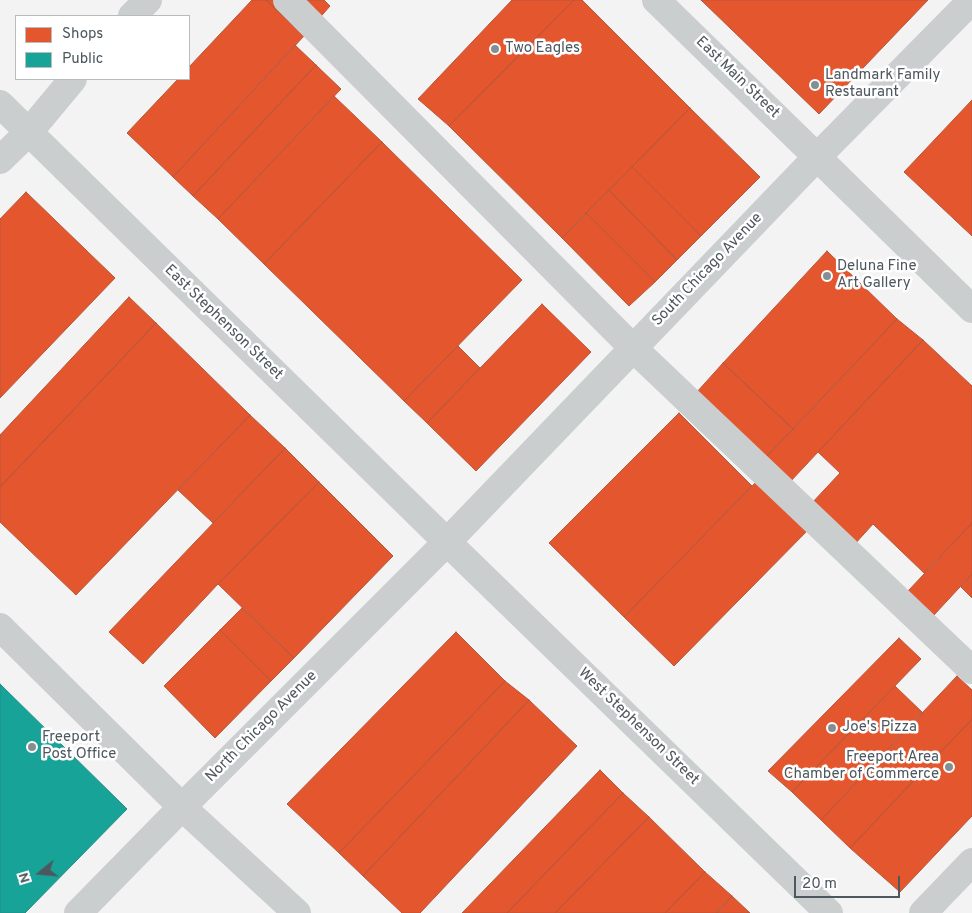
<!DOCTYPE html>
<style>
body{margin:0}
#map{position:relative;width:972px;height:913px;overflow:hidden;background:#f4f3f3;font-family:Overpass,sans-serif}
canvas{display:block}
.legend{position:absolute;left:15px;top:15px;width:175px;height:65px;box-sizing:border-box;background:#fff;border:1px solid #b7bcbf;margin:0;padding:6px 9px;list-style:none;font-size:15px;color:#4c575e}
.legend li{display:flex;align-items:center;gap:10px;height:25px}
.legend b{width:25px;border:1px solid #b7bcbf}
.north{position:absolute;left:15px;top:848px;width:50px;height:50px;-webkit-text-stroke:4px #fff;paint-order:stroke;rotate:253deg;font-size:14px;font-weight:700;line-height:20px;text-align:center;color:#4c575e}
.north::after{content:'';display:block;margin:auto;width:18px;height:22px;background:#4c575e;clip-path:polygon(50% 0,100% 100%,50% 72%,0 100%)}
.scale{position:absolute;left:794px;top:876px;width:106px;height:22px;box-sizing:border-box;border:2px solid #4c575e;border-top:0;padding-left:6px;font-size:15px;line-height:18px;white-space:nowrap;color:#4c575e;-webkit-text-stroke:4px #fff;paint-order:stroke}
</style>
<div id="map">
<canvas width="972" height="913"></canvas>
<ul class="legend">
<li><b style="height:14px;background:#e4572e"></b>Shops</li>
<li><b style="height:14px;background:#17a398"></b>Public</li>
</ul>
<div class="north">N</div>
<div class="scale">20 m</div>
</div>
<script>
const g = document.querySelector('canvas').getContext('2d');
g.lineJoin = 'round';
function fillPath(path, color) { g.fillStyle = color; g.fill(path, 'evenodd'); }
const shape = rows => new Path2D(rows.map(r => 'M' + r).join(''));
function stroke(path, color, width, dash) { g.strokeStyle = color; g.lineWidth = width; g.lineCap = dash ? 'butt' : 'round'; g.setLineDash(dash || []); g.stroke(path); }
function label(font, color, halo, rows, align = 'center') {
  g.font = font + ' Overpass,sans-serif'; g.lineWidth = 5; g.setLineDash([]); g.textBaseline = 'middle'; g.strokeStyle = halo; g.fillStyle = color; for (const [text, x, y, turn = 0] of rows) {
    g.save(); g.translate(x, y); g.rotate((+turn || 0) * Math.PI / 180); g.textAlign = isNaN(turn) ? turn : align; if (halo) g.strokeText(text, 0, 0); g.fillText(text, 0, 0); g.restore();
  }
}
const shops = shape([
 [252,0,266,0,304,36,173,177,127,133,178,79,189,79,189,67,252,0],
 [266,0,324,0,330,6,304,36,266,0],
 [512,0,574,0,449,126,418,99,512,0],
 [574,0,582,0,690,108,562,238,449,126,574,0],
 [701,0,928,0,819,114,701,0],
 [295,45,316,65,193,196,173,177,295,45],
 [316,65,341,89,218,219,193,196,316,65],
 [334,96,382,142,264,264,218,219,334,96],
 [972,100,972,236,904,172,972,100],
 [690,108,760,177,701,236,632,167,690,108],
 [382,142,522,280,404,401,264,264,382,142],
 [632,167,701,236,677,260,609,190,632,167],
 [609,190,677,260,655,282,586,213,609,190],
 [26,192,115,278,0,398,0,219,26,192],
 [586,213,655,282,629,306,562,238,586,213],
 [827,251,897,319,793,429,723,363,827,251],
 [129,297,156,323,0,487,0,435,129,297],
 [542,304,591,352,476,471,427,423,542,304],
 [897,319,923,340,789,483,764,459,897,319],
 [156,323,250,415,76,595,0,522,0,487,156,323],
 [923,340,972,386,972,523,924,573,873,524,854,545,811,504,840,473,818,452,923,340],
 [458,346,480,368,427,423,404,401,458,346],
 [723,363,793,429,764,459,696,393,723,363],
 [679,413,752,486,624,617,549,543,679,413],
 [250,415,285,448,213,523,178,490,250,415],
 [285,448,319,482,218,584,143,664,109,632,285,448],
 [761,477,811,527,674,666,624,617,761,477],
 [319,482,393,556,294,658,218,584,319,482],
 [972,523,972,574,934,615,908,591,972,523],
 [972,574,972,598,961,587,972,574],
 [242,608,294,658,271,681,220,630,242,608],
 [220,630,271,681,215,738,164,686,220,630],
 [456,632,505,681,339,853,287,804,456,632],
 [899,638,921,659,792,792,768,771,899,638],
 [957,676,972,690,972,719,850,848,821,820,957,676],
 [505,681,529,700,363,876,339,853,505,681],
 [895,686,923,713,821,820,792,792,895,686],
 [529,700,577,746,420,913,402,913,363,876,529,700],
 [972,719,972,816,900,892,850,848,972,719],
 [600,770,623,793,507,913,462,913,600,770],
 [623,793,649,817,555,913,507,913,623,793],
 [649,817,705,872,665,913,555,913,649,817],
 [705,872,732,896,716,913,665,913,705,872],
 [732,896,750,913,717,913,732,896]
]);
fillPath(shops, '#e4572e');
stroke(shops, '#b6573c', 1);
const public = shape([
 [0,684,127,809,25,913,0,913,0,684]
]);
fillPath(public, '#17a398');
stroke(public, '#278c87', 1);
stroke(shape([
 [287,0,633,348,972,670],
 [656,0,817,157,972,309],
 [132,16,148,0],
 [0,104,447,542,829,913],
 [0,160,29,132,73,79],
 [0,627,182,807,297,913],
 [78,913,182,807,447,542,817,157,972,0],
 [923,913,972,862]
]), '#cbcecf', 28);
for (const [x, y, r, color] of [
 [495,49,5,"#878e92"],
 [815,85,5,"#878e92"],
 [827,276,5,"#878e92"],
 [832,728,5,"#878e92"],
 [32,747,5,"#878e92"],
 [949,767,5,"#878e92"]
]) { const dot = new Path2D(); dot.arc(x, y, r, 0, 2 * Math.PI); g.fillStyle = color; g.fill(dot); stroke(dot, '#fff', 2); }
label('15px', '#4c575e', '#fff', [
 ["Two Eagles",505,49],
 ["Landmark Family",825,76],
 ["Restaurant",825,93],
 ["Deluna Fine",837,267],
 ["Art Gallery",837,284],
 ["Joe's Pizza",842,728],
 ["Freeport",42,738],
 ["Post Office",42,755],
 ["Freeport Area",939,758,"right"],
 ["Chamber of Commerce",939,775,"right"]
], 'left');
label('15px', '#4c575e', '#fff', [
 ["East Main Street",737,78,44],
 ["South Chicago Avenue",708,270,-46],
 ["East Stephenson Street",223,323,44],
 ["North Chicago Avenue",262,727,-45],
 ["West Stephenson Street",638,727,44]
]);
</script>
